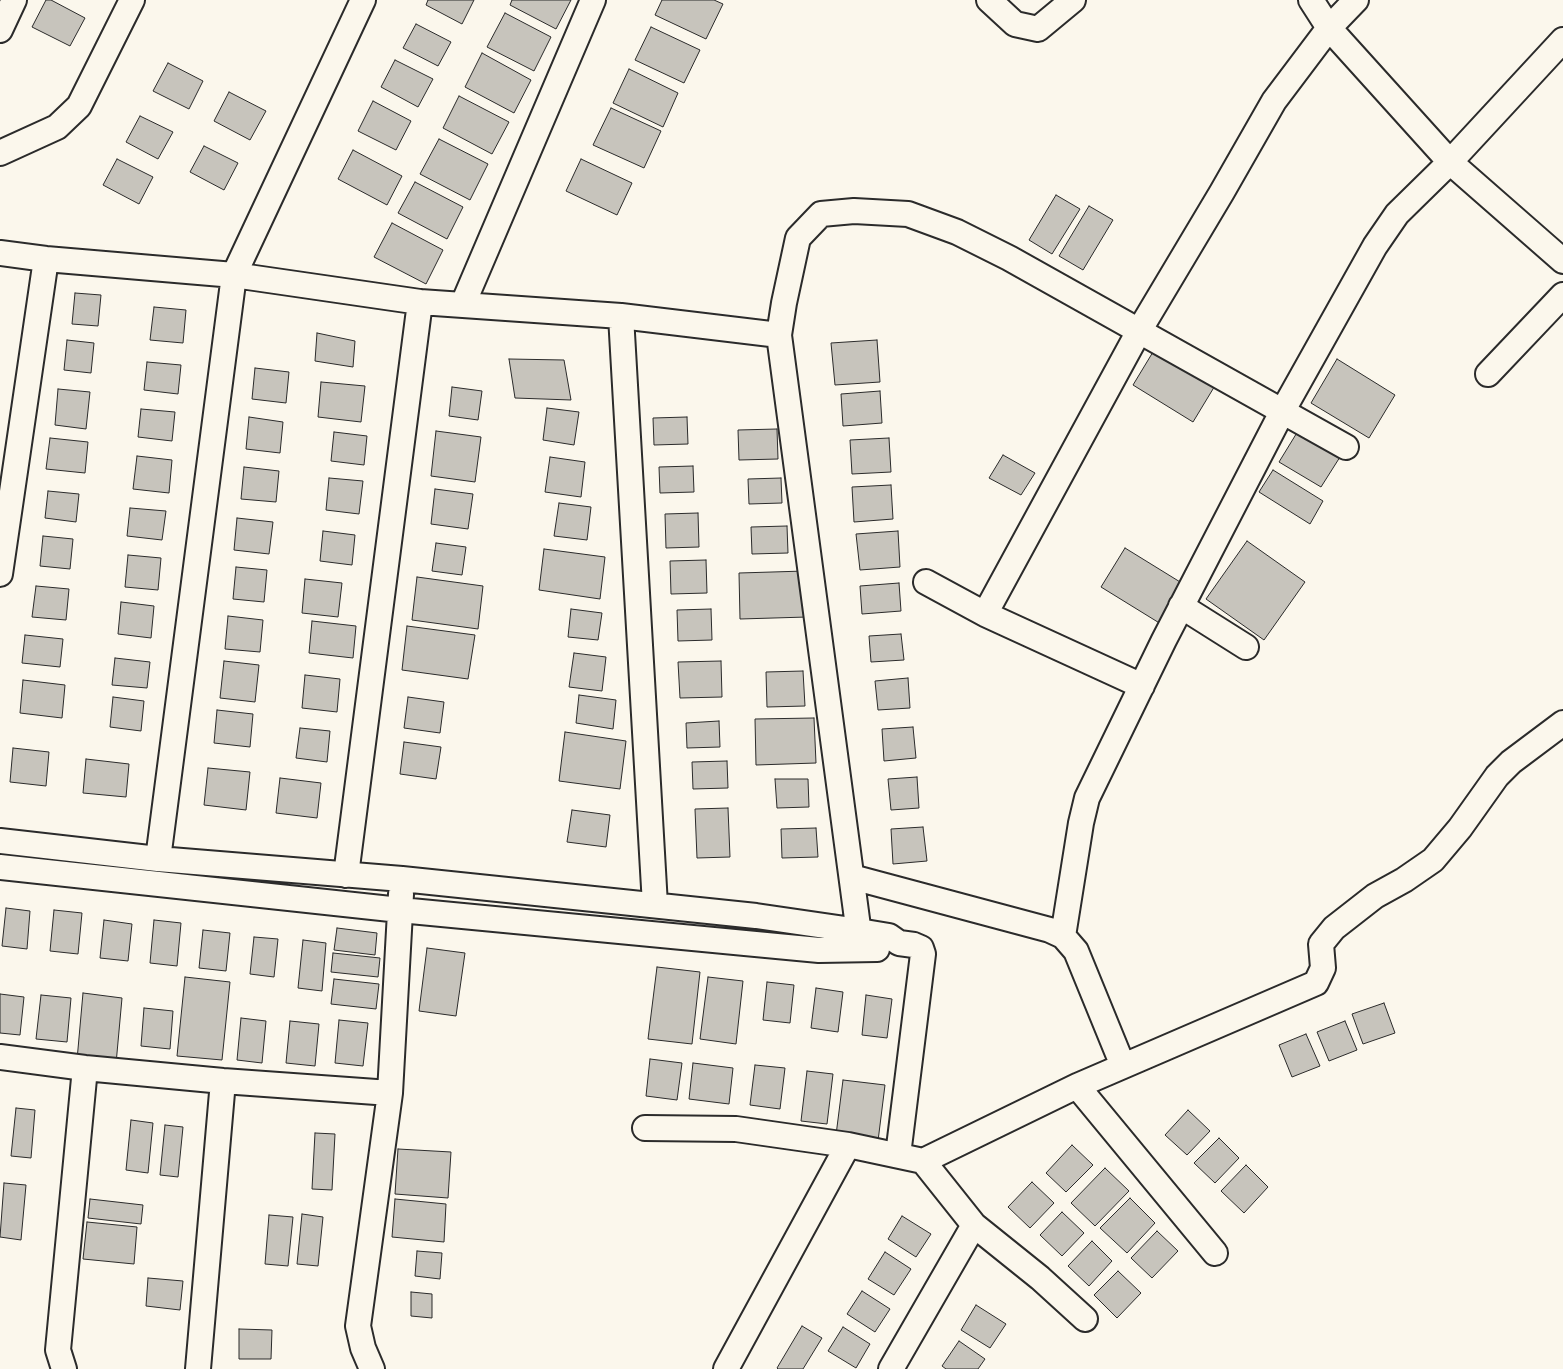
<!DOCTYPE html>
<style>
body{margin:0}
canvas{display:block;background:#fbf7ec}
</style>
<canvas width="1563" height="1369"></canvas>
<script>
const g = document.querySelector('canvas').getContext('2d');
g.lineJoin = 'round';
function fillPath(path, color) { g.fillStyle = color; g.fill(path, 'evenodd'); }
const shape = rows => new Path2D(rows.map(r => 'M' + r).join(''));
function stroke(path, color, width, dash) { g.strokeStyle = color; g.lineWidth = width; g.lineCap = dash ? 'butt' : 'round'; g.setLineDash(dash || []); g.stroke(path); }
const building = shape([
 [46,0,51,0,85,18,70,46,32,27,46,0],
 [428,0,474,0,462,24,426,5,428,0],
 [512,0,571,0,556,29,510,5,512,0],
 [662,0,714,0,723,4,706,39,655,15,662,0],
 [505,13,551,37,534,71,487,47,505,13],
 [416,24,451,42,438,66,403,48,416,24],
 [651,27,700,50,684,83,635,60,651,27],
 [482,53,531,80,514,113,465,87,482,53],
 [395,60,433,79,418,107,381,87,395,60],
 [168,63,203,81,189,109,153,91,168,63],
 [629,69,678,93,663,127,613,103,629,69],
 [229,92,266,111,250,140,214,121,229,92],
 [459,96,509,122,492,154,443,128,459,96],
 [373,101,411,121,396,150,358,131,373,101],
 [611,108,661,131,644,168,593,145,611,108],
 [140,116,173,132,158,159,126,142,140,116],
 [439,139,488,164,470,200,420,174,439,139],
 [204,146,238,163,224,190,190,172,204,146],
 [353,150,402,176,387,205,338,179,353,150],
 [117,159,153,177,139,204,103,185,117,159],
 [581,159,632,183,617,215,566,191,581,159],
 [415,182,463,207,447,239,398,213,415,182],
 [1056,195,1080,209,1052,254,1029,240,1056,195],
 [1089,206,1113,220,1083,270,1059,256,1089,206],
 [392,223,443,250,426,284,374,257,392,223],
 [75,293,101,295,98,326,72,324,75,293],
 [154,307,186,310,183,343,150,340,154,307],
 [317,333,355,341,353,367,315,361,317,333],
 [67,340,94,343,91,373,64,370,67,340],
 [877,340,880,382,835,385,831,343,877,340],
 [1156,347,1216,384,1193,422,1133,385,1156,347],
 [509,359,564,360,571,400,515,398,509,359],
 [1337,359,1395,395,1369,438,1311,403,1337,359],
 [147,362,181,365,178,394,144,390,147,362],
 [255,368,289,372,286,403,252,399,255,368],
 [321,382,365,386,361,422,318,417,321,382],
 [452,387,482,391,478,420,449,416,452,387],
 [58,389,90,392,86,429,55,425,58,389],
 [880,391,882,423,843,426,841,394,880,391],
 [547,408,579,412,574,445,543,440,547,408],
 [141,409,175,412,172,441,138,437,141,409],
 [249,417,283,422,280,453,246,449,249,417],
 [687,417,688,444,654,445,653,418,687,417],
 [777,429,778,459,739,460,738,430,777,429],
 [436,431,481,437,475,482,431,476,436,431],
 [1298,431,1340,457,1321,487,1279,462,1298,431],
 [334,432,367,436,364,465,331,461,334,432],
 [50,438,88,442,85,473,46,469,50,438],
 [889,438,891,472,852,474,850,440,889,438],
 [1003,455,1035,473,1021,495,989,478,1003,455],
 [137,456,172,460,169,493,133,489,137,456],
 [550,457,585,462,581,497,545,492,550,457],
 [693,466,694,492,660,493,659,467,693,466],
 [244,467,279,471,276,502,241,499,244,467],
 [1273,470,1323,501,1310,524,1259,492,1273,470],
 [329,478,363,481,359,514,326,510,329,478],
 [781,478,782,503,749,504,748,479,781,478],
 [891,485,893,519,854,522,852,487,891,485],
 [435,489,473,494,468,529,431,524,435,489],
 [48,491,79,494,76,522,45,518,48,491],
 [559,503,591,507,587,540,554,536,559,503],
 [130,508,166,511,162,540,127,536,130,508],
 [698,513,699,547,666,548,665,514,698,513],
 [237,518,273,522,269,554,234,550,237,518],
 [787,526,788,553,752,554,751,527,787,526],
 [323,531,355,535,352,565,320,561,323,531],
 [898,531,900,567,860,570,856,534,898,531],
 [43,536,73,539,70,569,40,566,43,536],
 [1247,541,1305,582,1264,640,1206,599,1247,541],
 [436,543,466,547,462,575,432,571,436,543],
 [1125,548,1185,585,1161,624,1101,587,1125,548],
 [544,549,605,557,600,599,539,590,544,549],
 [128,555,161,558,158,590,125,587,128,555],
 [706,560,707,593,671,594,670,561,706,560],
 [236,567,267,570,264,602,233,599,236,567],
 [805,571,807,617,740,619,739,573,805,571],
 [417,577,483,586,478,629,412,620,417,577],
 [305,579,342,583,338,617,302,613,305,579],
 [899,583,901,611,862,614,860,586,899,583],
 [36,586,69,589,66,620,32,617,36,586],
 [121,602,154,606,151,638,118,634,121,602],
 [571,609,602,613,598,640,568,637,571,609],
 [711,609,712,640,678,641,677,610,711,609],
 [228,616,263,620,260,652,225,649,228,616],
 [312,621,356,626,353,658,309,653,312,621],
 [407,626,475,635,468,679,402,670,407,626],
 [901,634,904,660,871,662,869,636,901,634],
 [25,635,63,639,60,667,22,663,25,635],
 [574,653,606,657,602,691,569,687,574,653],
 [115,658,150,662,147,688,112,685,115,658],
 [224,661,259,665,255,702,220,698,224,661],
 [721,661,722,697,680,698,678,662,721,661],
 [803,671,805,706,767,707,766,672,803,671],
 [305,675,340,679,337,712,302,708,305,675],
 [908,678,910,708,878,710,875,681,908,678],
 [23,680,65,685,62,718,20,713,23,680],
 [579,695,616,700,613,729,576,723,579,695],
 [113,697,144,701,141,731,110,727,113,697],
 [408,697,444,702,440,733,404,728,408,697],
 [217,710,253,714,250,747,214,743,217,710],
 [814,718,816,763,756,765,755,719,814,718],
 [719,721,720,747,687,748,686,723,719,721],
 [913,727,916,758,884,761,882,729,913,727],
 [300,728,330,731,327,762,296,758,300,728],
 [565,732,626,741,620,789,559,781,565,732],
 [404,742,441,747,436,779,400,774,404,742],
 [13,748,49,752,46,786,10,782,13,748],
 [86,759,129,764,126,797,83,793,86,759],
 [727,761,728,788,693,789,692,762,727,761],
 [208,768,250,772,246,810,204,805,208,768],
 [917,777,919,808,891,810,888,779,917,777],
 [280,778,321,783,317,818,276,813,280,778],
 [775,779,808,779,809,807,777,808,775,779],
 [728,808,730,857,697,858,695,809,728,808],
 [572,810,610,815,606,847,567,842,572,810],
 [923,827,927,861,893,864,891,829,923,827],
 [816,828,818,857,782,858,781,829,816,828],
 [6,908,30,911,27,949,2,946,6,908],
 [54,910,82,913,78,954,50,951,54,910],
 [104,920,132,924,128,961,100,958,104,920],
 [154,920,181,923,177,966,150,963,154,920],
 [337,928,377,933,375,955,334,950,337,928],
 [203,930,230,933,226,971,199,968,203,930],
 [254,937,278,939,274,977,250,974,254,937],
 [303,940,326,943,322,991,298,988,303,940],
 [427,948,465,953,456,1016,419,1011,427,948],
 [333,953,380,958,378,977,331,972,333,953],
 [657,967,700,972,692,1044,648,1039,657,967],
 [185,977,230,982,222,1060,177,1056,185,977],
 [708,977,743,981,736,1044,700,1039,708,977],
 [334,979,379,984,376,1009,331,1004,334,979],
 [767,982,794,985,790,1023,763,1020,767,982],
 [816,988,843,992,838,1032,811,1028,816,988],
 [83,993,122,998,116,1064,77,1060,83,993],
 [0,994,24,997,20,1035,0,1033,0,994],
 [41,995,71,998,67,1042,36,1039,41,995],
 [866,995,892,999,887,1038,862,1035,866,995],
 [1384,1003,1395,1033,1363,1044,1352,1014,1384,1003],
 [144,1008,173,1011,170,1049,141,1046,144,1008],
 [241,1018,266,1021,262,1063,237,1060,241,1018],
 [339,1020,368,1023,363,1066,335,1063,339,1020],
 [290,1021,319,1024,315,1066,286,1063,290,1021],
 [1345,1021,1357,1050,1329,1061,1317,1032,1345,1021],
 [1306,1034,1320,1066,1292,1077,1279,1045,1306,1034],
 [650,1059,682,1063,677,1100,646,1096,650,1059],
 [693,1063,733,1068,729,1104,689,1099,693,1063],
 [755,1065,785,1068,780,1109,750,1105,755,1065],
 [807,1071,833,1074,827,1124,801,1121,807,1071],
 [843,1080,885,1085,878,1141,836,1135,843,1080],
 [16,1108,35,1110,31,1158,11,1156,16,1108],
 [1188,1110,1210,1131,1187,1155,1165,1135,1188,1110],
 [131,1120,153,1123,148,1173,126,1170,131,1120],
 [165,1125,183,1127,178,1177,160,1175,165,1125],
 [315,1133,335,1134,332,1190,312,1189,315,1133],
 [1219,1138,1239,1158,1215,1183,1194,1163,1219,1138],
 [1072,1145,1093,1165,1066,1192,1046,1173,1072,1145],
 [398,1149,451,1152,448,1198,395,1194,398,1149],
 [1246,1165,1268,1187,1244,1213,1221,1191,1246,1165],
 [1105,1168,1129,1191,1095,1226,1071,1203,1105,1168],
 [1032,1182,1054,1203,1030,1228,1008,1207,1032,1182],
 [4,1183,26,1185,21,1240,0,1237,4,1183],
 [1130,1198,1155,1223,1127,1253,1100,1228,1130,1198],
 [90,1199,143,1205,141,1224,88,1218,90,1199],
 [395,1199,446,1204,444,1242,392,1237,395,1199],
 [1062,1212,1084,1233,1062,1256,1040,1235,1062,1212],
 [302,1214,323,1217,318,1266,297,1264,302,1214],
 [269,1215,293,1217,288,1266,265,1264,269,1215],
 [902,1216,931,1234,916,1257,888,1239,902,1216],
 [87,1222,137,1227,134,1264,83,1259,87,1222],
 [1157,1231,1178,1251,1152,1278,1131,1258,1157,1231],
 [1092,1241,1112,1261,1089,1286,1068,1266,1092,1241],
 [417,1251,442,1253,440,1279,415,1276,417,1251],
 [885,1252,911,1269,894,1295,868,1279,885,1252],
 [1118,1271,1141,1293,1117,1318,1094,1295,1118,1271],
 [148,1278,183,1281,180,1310,146,1306,148,1278],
 [862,1291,890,1309,875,1332,847,1314,862,1291],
 [411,1292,432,1294,432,1318,411,1316,411,1292],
 [976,1305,1006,1324,990,1348,961,1330,976,1305],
 [802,1326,822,1338,803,1369,778,1369,777,1368,802,1326],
 [843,1327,870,1344,856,1368,828,1351,843,1327],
 [239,1329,272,1330,271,1359,239,1359,239,1329],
 [959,1341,985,1359,978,1369,946,1369,942,1366,959,1341]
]);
fillPath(building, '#c7c4bc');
stroke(building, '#2b2b2b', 1);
const minor = shape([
 [989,0,1015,24,1038,29,1073,0],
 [1311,0,1329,28,1450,162,1563,261],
 [0,30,14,0],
 [0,153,57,127,79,106,132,0],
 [0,253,46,259,234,275,420,302,621,316,779,335],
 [463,304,593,0],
 [621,316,655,905],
 [1488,374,1563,295],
 [0,574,46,259],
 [926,582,985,614,1142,686],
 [1181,606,1246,647],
 [985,614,1139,331,1222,192,1274,101,1329,28,1356,0],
 [0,841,158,859,402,879,756,916,859,931,889,936,899,943,914,945,921,948,923,954,898,1155],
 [158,859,234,275,363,0],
 [0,867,400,910,745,943,819,950,877,949],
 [346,875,420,302],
 [852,877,1050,930,1063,936,1076,951,1123,1066],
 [1063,936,1081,823,1087,798,1164,640,1282,412,1375,246,1397,214,1450,162,1563,40],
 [861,949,779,335,784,303,798,238,821,214,854,211,908,214,957,232,1009,258,1346,447],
 [0,1057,85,1068,223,1081,390,1093],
 [1077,1086,1215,1253],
 [645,1128,736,1129,848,1145,923,1161,1077,1086,1316,983,1323,968,1321,944,1334,928,1375,896,1404,880,1433,860,1460,828,1497,776,1511,762,1563,723],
 [923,1161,974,1225,1040,1278,1085,1319],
 [64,1369,58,1350,85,1068],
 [198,1369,223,1081],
 [372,1369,363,1348,358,1326,390,1093,401,894],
 [726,1369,848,1145],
 [891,1369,974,1225]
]);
stroke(minor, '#2b2b2b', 28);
stroke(minor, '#fbf7ec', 24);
</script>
